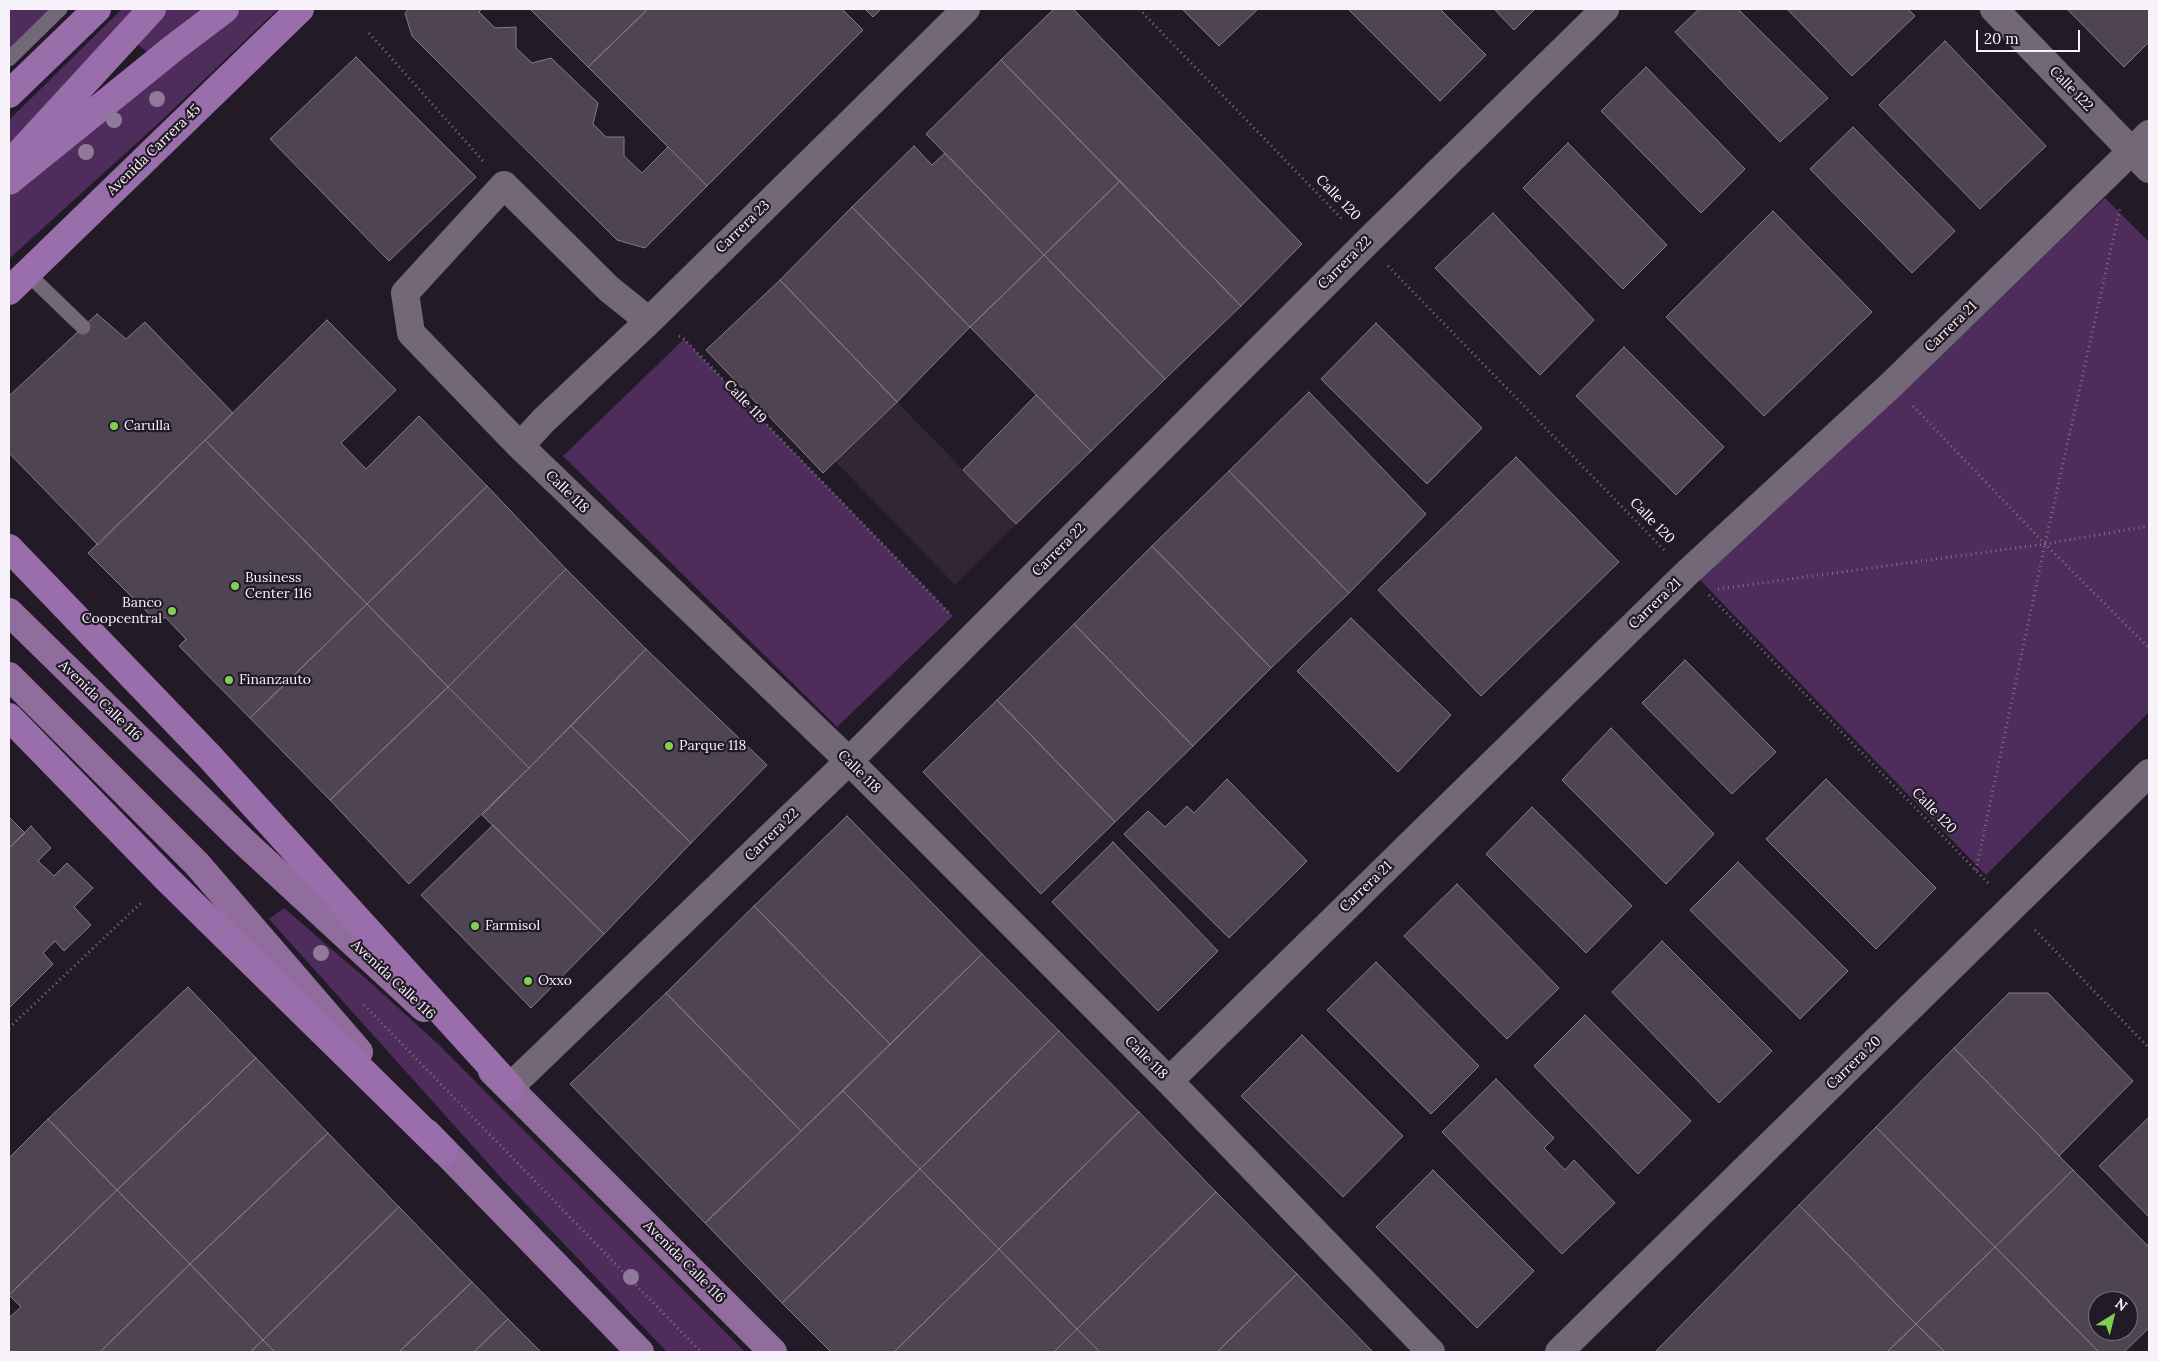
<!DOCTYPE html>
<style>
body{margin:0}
#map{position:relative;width:2158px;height:1361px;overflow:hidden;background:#231a27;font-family:Lora,serif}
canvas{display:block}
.frame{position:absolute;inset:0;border:10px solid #f8f2fb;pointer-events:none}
.north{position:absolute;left:2088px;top:1291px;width:50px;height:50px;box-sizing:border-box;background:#231a27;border:1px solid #78707c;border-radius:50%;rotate:36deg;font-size:14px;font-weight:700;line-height:20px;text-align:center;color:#f8f2fb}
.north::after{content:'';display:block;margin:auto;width:18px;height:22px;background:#7fd052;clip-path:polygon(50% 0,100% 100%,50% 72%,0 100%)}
.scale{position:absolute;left:1976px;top:30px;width:104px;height:22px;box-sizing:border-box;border:2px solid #f8f2fb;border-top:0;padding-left:6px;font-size:15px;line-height:18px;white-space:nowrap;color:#f8f2fb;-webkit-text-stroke:4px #231a27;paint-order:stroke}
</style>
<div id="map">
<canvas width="2158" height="1361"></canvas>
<div class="frame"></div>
<div class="north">N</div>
<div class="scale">20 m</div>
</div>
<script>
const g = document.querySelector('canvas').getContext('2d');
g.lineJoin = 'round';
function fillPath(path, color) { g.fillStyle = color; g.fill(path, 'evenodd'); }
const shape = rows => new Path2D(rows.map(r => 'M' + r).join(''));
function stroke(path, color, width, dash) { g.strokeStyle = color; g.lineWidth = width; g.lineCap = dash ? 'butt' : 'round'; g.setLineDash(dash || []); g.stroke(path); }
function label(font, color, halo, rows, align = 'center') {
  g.font = font + ' Lora,serif'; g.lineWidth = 4.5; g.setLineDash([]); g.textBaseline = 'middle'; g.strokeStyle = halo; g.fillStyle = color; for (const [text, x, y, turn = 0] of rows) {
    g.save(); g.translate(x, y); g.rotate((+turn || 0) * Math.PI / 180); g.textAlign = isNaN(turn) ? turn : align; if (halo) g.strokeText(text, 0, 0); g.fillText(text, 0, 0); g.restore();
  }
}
fillPath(shape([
 [897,402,1016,524,955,585,835,461]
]), '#312536');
fillPath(shape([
 [9,9,51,9,9,51],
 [122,9,142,9,9,153,9,120],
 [167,9,205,9,148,53,135,42],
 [241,9,278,9,162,120,9,259,9,195,160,69],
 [2105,198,2149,242,2149,712,1986,875,1698,578],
 [684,339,953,616,837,727,563,456],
 [284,908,372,984,438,1044,745,1352,667,1352,504,1181,269,919]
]), '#4e2c5b');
const building = shape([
 [409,9,482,9,479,12,495,28,516,27,516,48,532,63,551,58,598,103,593,124,606,137,624,137,624,156,642,173,668,147,707,186,645,248,617,240,412,36,405,13,409,9],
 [530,9,648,9,588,67,530,9],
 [648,9,842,9,863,30,707,186,588,67,648,9],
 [865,9,881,9,873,17,865,9],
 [1054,9,1073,9,1302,244,1241,306,1001,60,1054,9],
 [1182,9,1258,9,1219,46,1182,9],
 [1348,9,1440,9,1486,55,1440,101,1348,9],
 [1494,9,1535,9,1514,30,1494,9],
 [1699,9,1738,9,1828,98,1780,142,1675,32,1699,9],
 [1787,9,1908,9,1915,16,1852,76,1787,9],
 [2067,9,2149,9,2149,42,2124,67,2067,9],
 [1945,41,2046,146,1980,209,1879,105,1945,41],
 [356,57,476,177,389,261,270,139,356,57],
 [1001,60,1120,181,1044,255,926,134,1001,60],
 [1646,67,1745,169,1701,213,1601,111,1646,67],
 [1853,127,1955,231,1912,273,1810,169,1853,127],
 [1568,143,1667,245,1623,289,1523,188,1568,143],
 [914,146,932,165,945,153,1044,255,970,327,852,207,914,146],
 [1120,181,1241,306,1165,379,1044,255,1120,181],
 [852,207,970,327,897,402,780,280,852,207],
 [1773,211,1872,312,1764,416,1666,317,1773,211],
 [1493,213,1594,320,1540,375,1435,268,1493,213],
 [1044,255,1165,379,1091,451,970,327,1044,255],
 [780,280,897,402,823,473,706,350,780,280],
 [97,314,126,339,145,322,233,413,98,545,9,453,9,396,97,314],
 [327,320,396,390,341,443,366,469,419,416,487,486,367,604,205,440,327,320],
 [1376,323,1482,428,1427,484,1321,379,1376,323],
 [1624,347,1724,447,1676,495,1576,396,1624,347],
 [1309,392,1426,514,1349,593,1229,471,1309,392],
 [1036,395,1091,451,1016,524,963,470,1036,395],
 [205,440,367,604,250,718,179,646,186,639,165,617,158,623,88,553,205,440],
 [1516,457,1619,562,1481,696,1378,590,1516,457],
 [1229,471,1349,593,1271,668,1152,546,1229,471],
 [487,486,566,569,448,687,367,604,487,486],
 [1152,546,1271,668,1193,746,1074,624,1152,546],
 [566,569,646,649,529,768,448,687,566,569],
 [367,604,448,687,330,800,250,718,367,604],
 [1351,618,1451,715,1398,772,1297,671,1351,618],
 [1074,624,1193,746,1115,822,997,700,1074,624],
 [646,649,767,765,691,843,571,726,646,649],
 [1685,660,1776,752,1732,794,1642,703,1685,660],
 [448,687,529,768,409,884,330,800,448,687],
 [997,700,1115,822,1041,894,923,772,997,700],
 [571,726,691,843,604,934,482,815,571,726],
 [1611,728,1714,834,1666,884,1562,780,1611,728],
 [1227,779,1307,861,1229,938,1124,834,1148,811,1165,827,1187,806,1194,813,1227,779],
 [1826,779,1936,888,1876,949,1766,839,1826,779],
 [1532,807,1632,906,1586,953,1486,854,1532,807],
 [847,816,982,954,890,1044,754,906,847,816],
 [9,817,25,833,9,848,9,817],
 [493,825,604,934,531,1008,421,895,493,825],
 [31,826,51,848,38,861,54,876,67,863,93,888,74,907,91,925,64,951,55,941,43,953,53,964,9,1008,9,848,31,826],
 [1113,842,1218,951,1158,1011,1052,902,1113,842],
 [1738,862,1848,971,1800,1019,1690,910,1738,862],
 [1457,884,1559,988,1507,1039,1404,936,1457,884],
 [754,906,890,1044,801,1131,666,993,754,906],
 [1662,941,1772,1051,1719,1103,1612,992,1662,941],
 [982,954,1059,1031,920,1169,843,1091,982,954],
 [1376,962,1479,1066,1431,1114,1327,1010,1376,962],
 [188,987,256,1058,117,1190,48,1119,188,987],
 [666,993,801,1131,705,1223,570,1084,666,993],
 [2009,993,2048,993,2133,1081,2059,1156,1954,1048,2009,993],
 [1585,1015,1691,1121,1638,1174,1534,1066,1585,1015],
 [1059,1031,1139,1112,999,1249,920,1169,1059,1031],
 [1302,1035,1403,1136,1343,1197,1241,1096,1302,1035],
 [1954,1048,2073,1170,1995,1247,1876,1127,1954,1048],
 [256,1058,328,1133,190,1264,117,1190,256,1058],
 [1496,1079,1554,1138,1544,1148,1565,1170,1574,1160,1615,1203,1562,1254,1442,1132,1496,1079],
 [843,1091,920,1169,782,1303,705,1223,843,1091],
 [1139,1112,1216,1192,1077,1329,999,1249,1139,1112],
 [2149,1117,2149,1217,2099,1166,2149,1117],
 [48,1119,117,1190,9,1295,9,1158,48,1119],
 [1876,1127,1995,1247,1916,1324,1799,1205,1876,1127],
 [328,1133,399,1207,263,1340,190,1264,328,1133],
 [920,1169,999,1249,894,1352,831,1352,782,1303,920,1169],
 [1433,1170,1534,1271,1477,1328,1376,1227,1433,1170],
 [2073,1170,2149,1247,2149,1328,2124,1352,2099,1352,1995,1247,2073,1170],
 [2098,1301,2128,1301,2128,1331,2098,1331,2098,1301],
 [117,1190,190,1264,100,1352,9,1352,9,1318,21,1307,9,1295,117,1190],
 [1216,1192,1297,1274,1217,1352,1100,1352,1077,1329,1216,1192],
 [1799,1205,1916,1324,1887,1352,1655,1352,1799,1205],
 [399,1207,472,1282,399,1352,275,1352,263,1340,399,1207],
 [1995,1247,2099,1352,1945,1352,1916,1324,1995,1247],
 [999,1249,1077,1329,1054,1352,894,1352,999,1249],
 [190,1264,263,1340,250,1352,100,1352,190,1264],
 [1297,1274,1373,1352,1217,1352,1297,1274],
 [472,1282,508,1319,474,1352,399,1352,472,1282],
 [508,1319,541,1352,474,1352,508,1319],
 [1916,1324,1945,1352,1887,1352,1916,1324],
 [1077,1329,1100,1352,1054,1352,1077,1329],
 [263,1340,275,1352,250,1352,263,1340]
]);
fillPath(building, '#4e4452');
stroke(building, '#867b8b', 1);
stroke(shape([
 [1139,9,1343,220],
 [369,33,483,161],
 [1388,266,1664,550],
 [679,336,684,339,950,614],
 [1913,406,2045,544,2149,648],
 [1718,589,2045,544,2149,526],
 [1709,595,1990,885],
 [1976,870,2045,544,2120,208],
 [2035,930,2149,1048],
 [364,1005,701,1352],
 [9,1028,143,901]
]), '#7c7580', 3, [1, 4]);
stroke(shape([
 [9,59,60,9],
 [27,273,83,327]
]), '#736877', 15);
stroke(shape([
 [649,321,609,289,504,185,405,293,411,333,520,446,849,761,1169,1081,1431,1352],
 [520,446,544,420,649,321,966,9],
 [1169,1081,1687,573,1892,384,2149,134],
 [510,1087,849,761,1366,243,1605,9],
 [1559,1352,2149,773]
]), '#736877', 28);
stroke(shape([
 [1994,9,2149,169]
]), '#736877', 28);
stroke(shape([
 [9,612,243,841,424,1008],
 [9,676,197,864,359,1052],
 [492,1071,773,1352],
 [427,1133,640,1352]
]), '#906d9d', 28);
stroke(shape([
 [9,94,97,9],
 [16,157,152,9],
 [9,181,176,46,225,9],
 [9,291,300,9],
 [9,548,210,757,510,1087],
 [9,717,167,879,444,1151]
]), '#9a6eaa', 28);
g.fillStyle = '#91799b';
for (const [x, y] of [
 [157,99],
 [114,120],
 [86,152],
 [321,953],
 [631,1277]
]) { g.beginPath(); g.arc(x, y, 8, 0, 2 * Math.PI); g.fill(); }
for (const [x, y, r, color] of [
 [114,426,5,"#7fd052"],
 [235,586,5,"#7fd052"],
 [172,611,5,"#7fd052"],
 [229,680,5,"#7fd052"],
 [669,746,5,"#7fd052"],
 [475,926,5,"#7fd052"],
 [528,981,5,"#7fd052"]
]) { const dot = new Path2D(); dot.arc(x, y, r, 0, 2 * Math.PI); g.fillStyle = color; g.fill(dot); stroke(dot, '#231a27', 2); }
label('14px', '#f8f2fb', '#231a27', [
 ["Calle 122",2071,89,46],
 ["Avenida Carrera 45",154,150,-44],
 ["Calle 120",1338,198,46],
 ["Carrera 23",743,227,-44],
 ["Carrera 22",1345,263,-45],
 ["Carrera 21",1951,327,-44],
 ["Calle 119",745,402,46],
 ["Calle 118",567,492,44],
 ["Calle 120",1652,521,46],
 ["Carrera 22",1059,550,-45],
 ["Carrera 21",1655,604,-44],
 ["Avenida Calle 116",100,701,44],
 ["Calle 118",859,772,45],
 ["Calle 120",1934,811,46],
 ["Carrera 22",772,835,-44],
 ["Carrera 21",1366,887,-44],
 ["Avenida Calle 116",393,980,43],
 ["Calle 118",1146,1058,45],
 ["Carrera 20",1854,1063,-44],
 ["Avenida Calle 116",684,1262,45]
]);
label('14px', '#f8f2fb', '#231a27', [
 ["Carulla",124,426],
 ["Business",245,578],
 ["Center 116",245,594],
 ["Banco",162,603,"right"],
 ["Coopcentral",162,619,"right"],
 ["Finanzauto",239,680],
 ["Parque 118",679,746],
 ["Farmisol",485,926],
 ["Oxxo",538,981]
], 'left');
</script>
